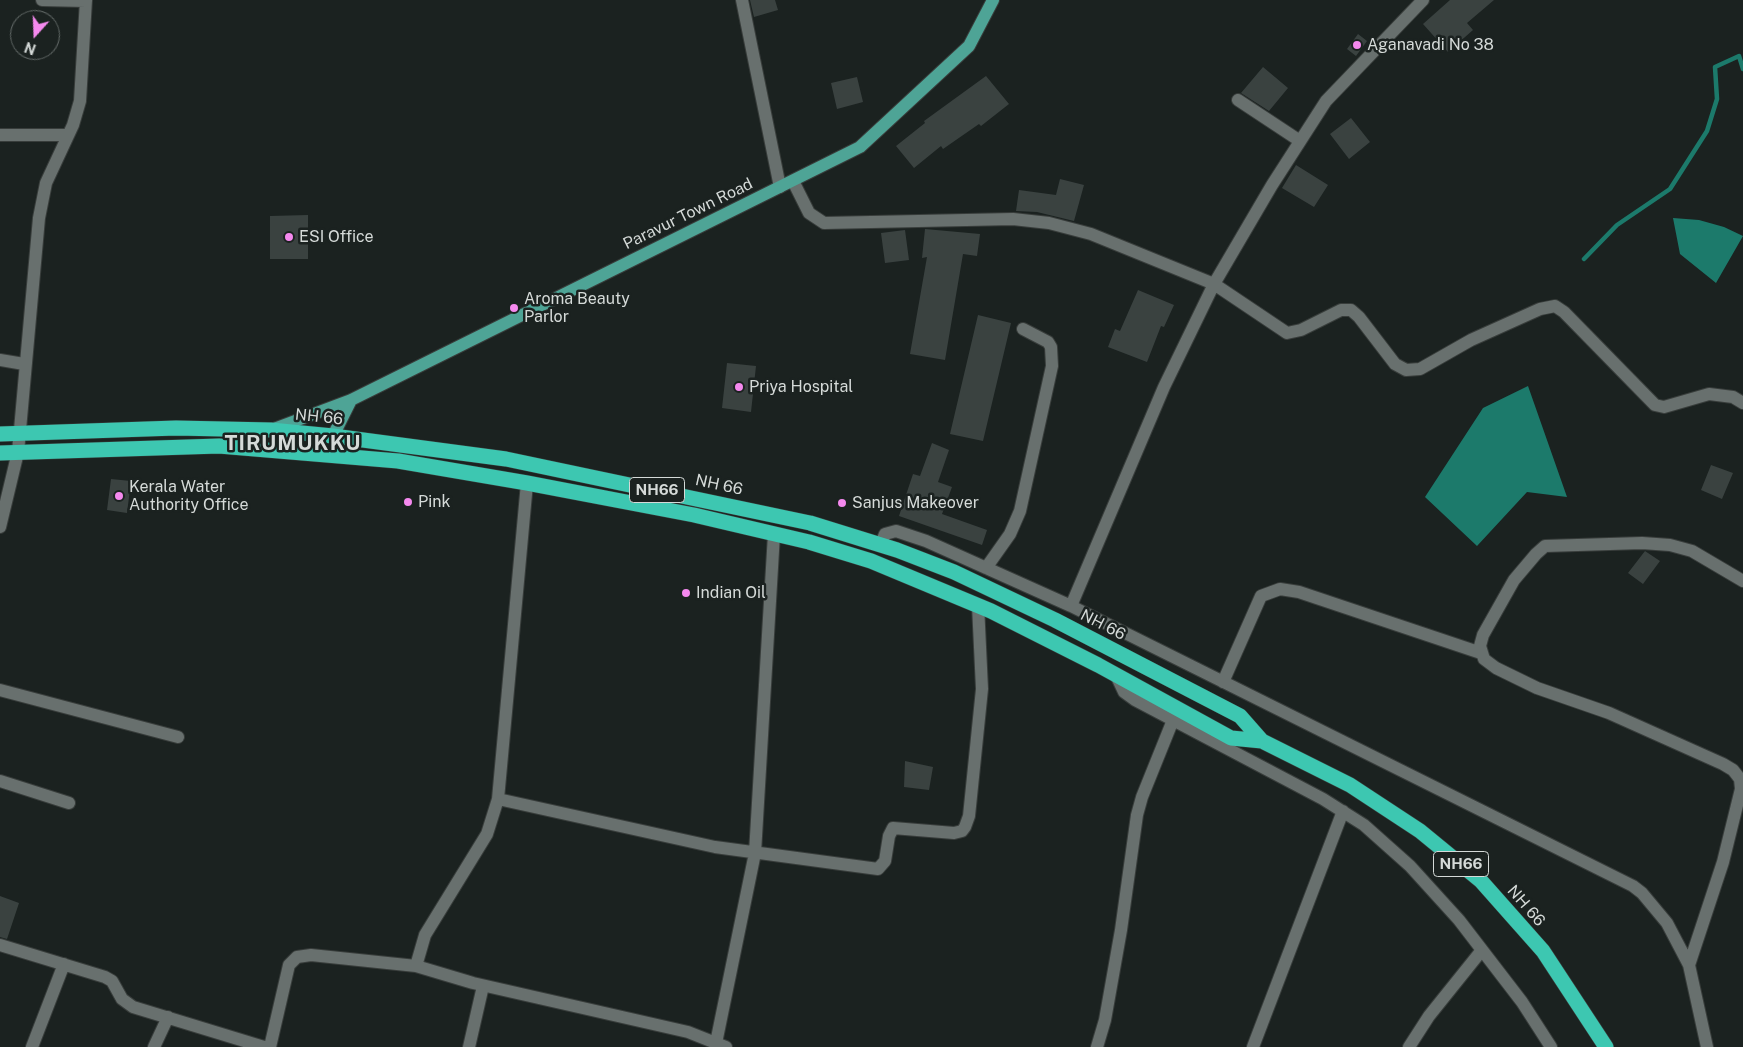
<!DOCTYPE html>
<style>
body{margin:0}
#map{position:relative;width:1743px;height:1047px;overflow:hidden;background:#1b2220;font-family:"Public Sans",sans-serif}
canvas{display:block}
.north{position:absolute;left:10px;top:10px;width:50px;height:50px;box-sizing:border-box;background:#1b2220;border:1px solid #656c6a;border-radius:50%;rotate:200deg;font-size:14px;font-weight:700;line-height:20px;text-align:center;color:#d5dad8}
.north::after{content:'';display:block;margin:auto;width:18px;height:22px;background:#f589ee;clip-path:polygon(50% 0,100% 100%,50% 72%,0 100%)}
</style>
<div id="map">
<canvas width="1743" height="1047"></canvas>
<div class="north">N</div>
</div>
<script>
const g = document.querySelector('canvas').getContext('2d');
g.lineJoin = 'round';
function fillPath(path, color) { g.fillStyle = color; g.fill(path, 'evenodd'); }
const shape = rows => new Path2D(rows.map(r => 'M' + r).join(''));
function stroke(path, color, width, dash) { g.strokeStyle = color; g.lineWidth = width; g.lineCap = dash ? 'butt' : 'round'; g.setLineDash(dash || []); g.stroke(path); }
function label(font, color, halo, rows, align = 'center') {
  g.font = font + ' "Public Sans",sans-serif'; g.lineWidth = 5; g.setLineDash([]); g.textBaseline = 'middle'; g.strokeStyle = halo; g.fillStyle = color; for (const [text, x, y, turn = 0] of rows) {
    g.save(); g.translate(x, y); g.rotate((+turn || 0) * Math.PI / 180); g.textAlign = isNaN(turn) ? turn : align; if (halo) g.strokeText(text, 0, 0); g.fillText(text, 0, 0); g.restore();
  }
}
fillPath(shape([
 [1673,218,1699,220,1724,227,1743,236,1716,283,1680,254],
 [1528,386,1567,497,1527,492,1477,546,1425,497,1483,408]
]), '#1c7a6b');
stroke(shape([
 [1584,259,1617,225,1670,189,1707,131,1717,99,1715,67,1739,56,1743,69]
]), '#1c7a6b', 4.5);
fillPath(shape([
 [750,0,775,0,778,10,754,17],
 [1450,0,1494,0,1467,23,1473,30,1448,52,1423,24],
 [1358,34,1367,41,1356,56,1347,49],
 [1263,67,1288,88,1269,111,1241,93],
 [986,76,1009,104,981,126,979,124,943,149,941,146,914,168,896,146,925,123,924,121],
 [857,77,863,102,837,109,831,83],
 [1351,118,1370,142,1349,159,1330,134],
 [1296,165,1328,185,1314,207,1282,188],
 [1060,179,1084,185,1074,221,1037,212,1016,211,1019,190,1056,195],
 [308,215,308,259,270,259,270,216],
 [925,229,980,234,977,256,963,254,945,360,910,354,927,257,922,258],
 [905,230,909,260,885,263,881,233],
 [1138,290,1174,305,1164,327,1161,326,1147,362,1108,347,1115,329,1120,331],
 [978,315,1011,323,983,441,950,434],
 [727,363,756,366,751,412,722,408],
 [932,443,949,450,938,482,952,487,942,514,987,530,982,545,899,516,913,474,920,476],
 [1711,465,1733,473,1722,499,1701,490],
 [111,479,131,481,127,513,107,510],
 [1645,551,1660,561,1643,584,1628,573],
 [905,761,933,767,929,790,904,787],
 [0,896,19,903,7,939,0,937]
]), '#3a4240');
const minor = shape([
 [42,0,86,1],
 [742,0,780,187],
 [1238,100,1300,141],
 [0,135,68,135],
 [793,181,809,213,824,223,1013,219,1049,223,1091,234,1214,284,1287,333,1301,330,1341,310,1351,310,1359,317,1395,364,1406,370,1420,369,1471,340,1540,309,1555,306,1564,312,1655,405,1664,407,1709,394,1733,397,1743,403],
 [0,360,24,364],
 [0,527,18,452,39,218,46,183,73,125,80,101,86,0],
 [881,544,885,534,896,531,926,541,1071,606,1633,886,1642,893,1667,923,1689,965,1707,1047],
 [986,568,1010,534,1020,511,1052,366,1051,347,1048,342,1023,329],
 [1071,606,1164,387,1214,284,1272,185,1326,101,1423,0],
 [1116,675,1124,692,1135,700,1323,799,1364,825,1410,866,1459,920,1522,1002,1551,1047],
 [1223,682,1261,596,1280,589,1299,592,1481,653],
 [0,690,178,737],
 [0,781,69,803],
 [498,799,715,847,878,869,885,861,889,836,893,828,954,833,962,831,965,827,969,816,982,689,978,605],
 [0,945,105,977,112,981,122,999,133,1007,264,1047],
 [1689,965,1723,862,1741,789,1740,779,1733,770,1723,764,1609,713,1537,688,1496,668,1484,659,1480,646,1483,635,1514,580,1536,554,1545,546,1642,543,1670,545,1692,551,1743,581],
 [416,966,425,935,487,834,498,799,527,483],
 [716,1043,755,853,774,534],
 [32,1047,64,964],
 [154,1047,168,1017],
 [270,1047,289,965,297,957,311,955,416,966,473,983,688,1032,726,1047],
 [469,1047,483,986],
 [1097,1047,1105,1020,1121,930,1137,815,1142,797,1173,720],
 [1253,1047,1343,811],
 [1409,1047,1429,1016,1482,950]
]);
const major = shape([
 [271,430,351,400,860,147,969,46,993,0],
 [333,436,351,400]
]);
const highway = shape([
 [0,434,176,428,271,430,333,436,506,459,810,523,897,550,954,572,1055,620,1240,716,1262,741],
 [0,453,219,446,398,461,527,483,694,515,809,542,871,561,991,611,1098,665,1231,738,1262,741,1350,785,1420,831,1481,881,1543,951,1606,1047]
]);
stroke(minor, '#383d3b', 14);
stroke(major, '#383d3b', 14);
stroke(highway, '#383d3b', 16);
stroke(minor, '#68706e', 12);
stroke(major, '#4ea496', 12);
stroke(highway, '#3dc7b1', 15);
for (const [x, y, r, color] of [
 [1357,45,5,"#f589ee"],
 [289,237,5,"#f589ee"],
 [514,308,5,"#f589ee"],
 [739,387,5,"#f589ee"],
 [119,496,5,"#f589ee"],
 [408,502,5,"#f589ee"],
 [842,503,5,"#f589ee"],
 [686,593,5,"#f589ee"]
]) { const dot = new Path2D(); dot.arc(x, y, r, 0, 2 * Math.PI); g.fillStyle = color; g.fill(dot); stroke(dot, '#1b2220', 2); }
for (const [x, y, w] of [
 [657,490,55],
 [1461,864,55]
]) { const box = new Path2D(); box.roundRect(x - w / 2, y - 12.5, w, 25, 4); g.fillStyle = '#1b2220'; g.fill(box); stroke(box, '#d5dad8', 1); }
label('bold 15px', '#d5dad8', null, [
 ["NH66",657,490],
 ["NH66",1461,864]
]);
label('16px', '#d5dad8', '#1b2220', [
 ["Aganavadi No 38",1367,45],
 ["ESI Office",299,237],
 ["Aroma Beauty",524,299],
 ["Parlor",524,317],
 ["Priya Hospital",749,387],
 ["Kerala Water",129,487],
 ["Authority Office",129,505],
 ["Pink",418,502],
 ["Sanjus Makeover",852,503],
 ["Indian Oil",696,593]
], 'left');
label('16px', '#d5dad8', '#1b2220', [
 ["Paravur Town Road",688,214,-26],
 ["NH 66",319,417,6],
 ["NH 66",719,485,12],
 ["NH 66",1103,625,27],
 ["NH 66",1526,906,49]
]);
g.letterSpacing = '1px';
label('bold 21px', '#d5dad8', '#1b2220', [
 ["TIRUMUKKU",293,444]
]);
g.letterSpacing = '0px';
</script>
